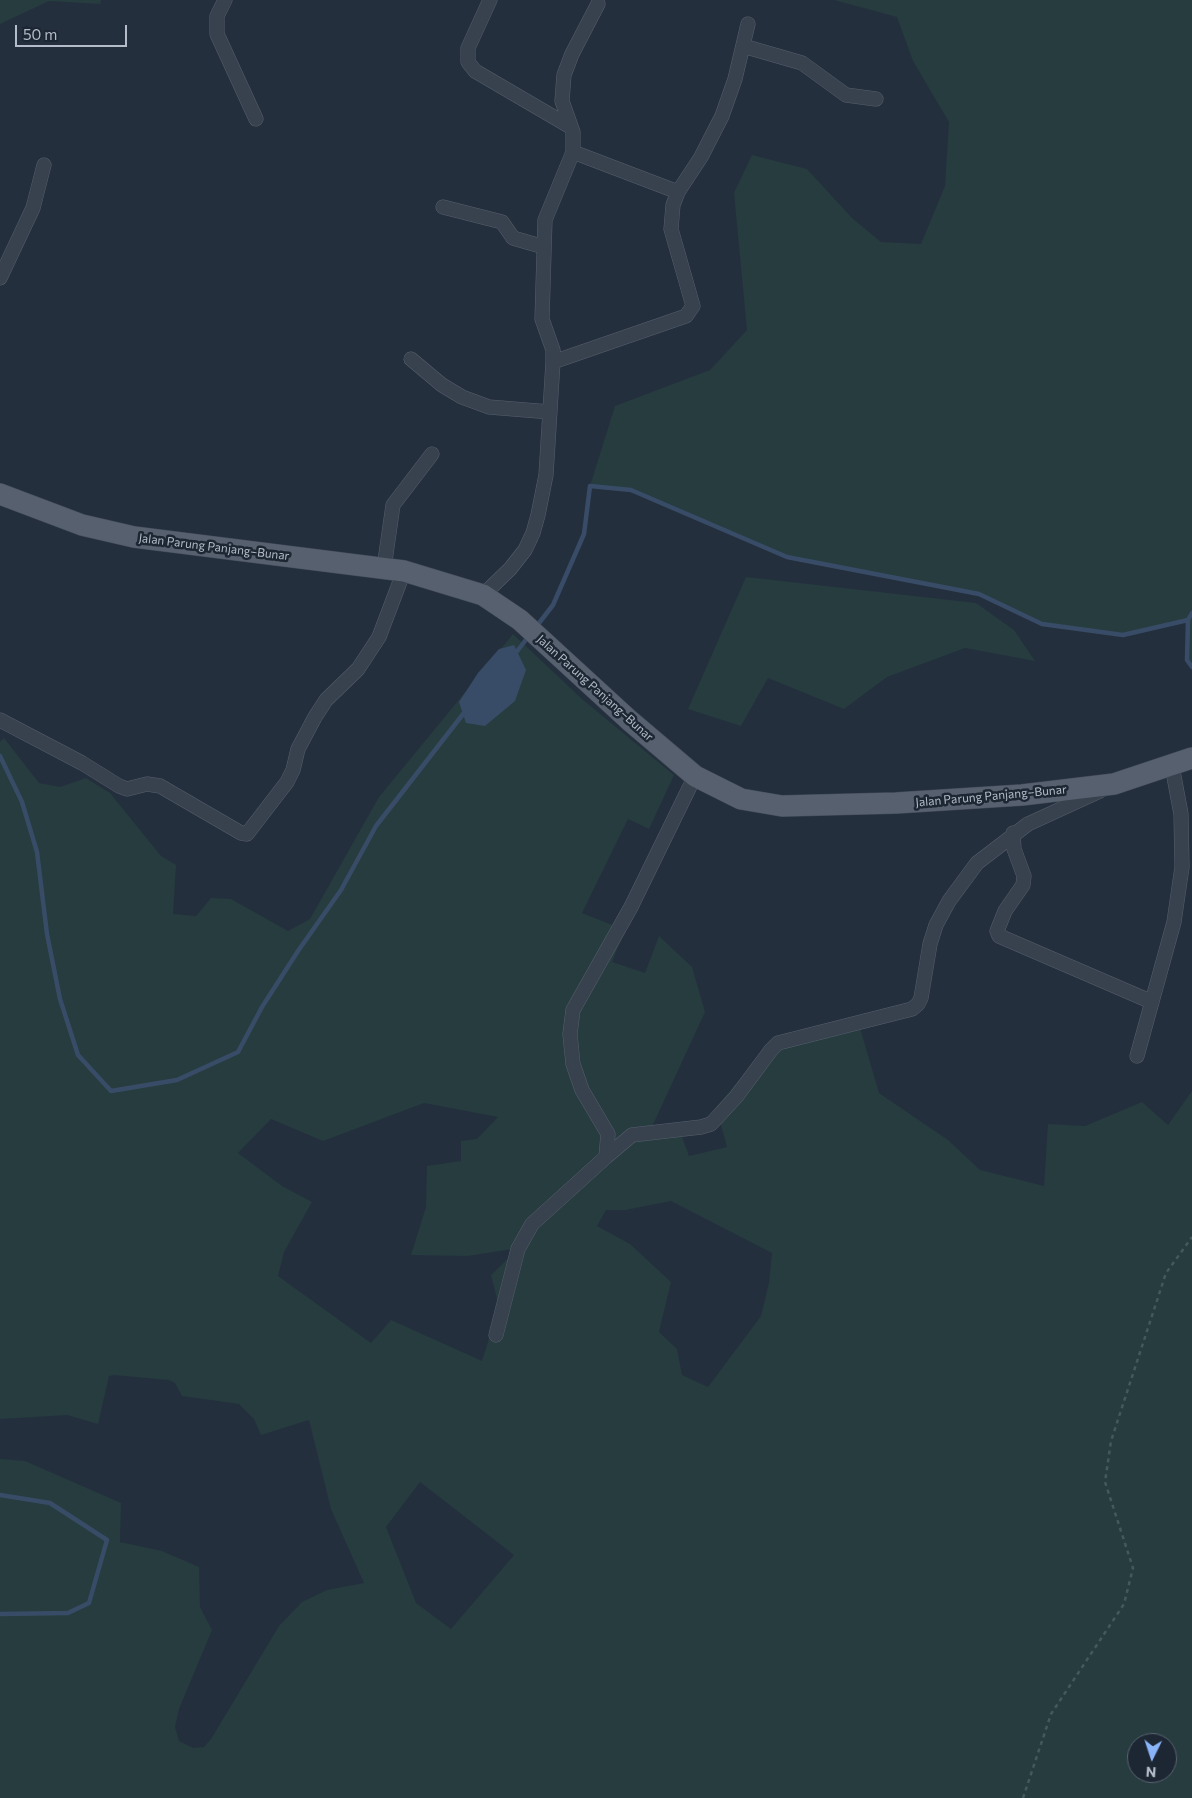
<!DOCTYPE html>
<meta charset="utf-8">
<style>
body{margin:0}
#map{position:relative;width:1192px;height:1798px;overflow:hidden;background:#242f3e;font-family:Commissioner,sans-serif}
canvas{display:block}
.north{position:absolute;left:1127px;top:1733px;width:50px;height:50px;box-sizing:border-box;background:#1d2633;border:1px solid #59626f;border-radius:50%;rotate:184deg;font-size:14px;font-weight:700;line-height:20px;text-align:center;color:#b4bcc9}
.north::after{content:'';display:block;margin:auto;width:18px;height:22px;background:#8ab4f8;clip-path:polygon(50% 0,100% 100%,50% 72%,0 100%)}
.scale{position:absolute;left:15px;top:25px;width:112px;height:22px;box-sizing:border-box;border:2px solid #b4bcc9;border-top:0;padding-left:6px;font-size:15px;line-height:18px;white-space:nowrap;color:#b4bcc9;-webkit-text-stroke:4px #1d2633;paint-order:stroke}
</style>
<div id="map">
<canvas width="1192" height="1798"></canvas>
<div class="north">N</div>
<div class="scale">50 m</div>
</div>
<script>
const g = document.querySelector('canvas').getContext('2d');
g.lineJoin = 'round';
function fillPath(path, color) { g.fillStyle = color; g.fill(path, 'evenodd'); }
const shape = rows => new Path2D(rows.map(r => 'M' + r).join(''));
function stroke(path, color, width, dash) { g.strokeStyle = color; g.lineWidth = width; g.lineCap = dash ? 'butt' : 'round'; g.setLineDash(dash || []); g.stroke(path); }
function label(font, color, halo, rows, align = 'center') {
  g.font = font + ' Commissioner,sans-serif'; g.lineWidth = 5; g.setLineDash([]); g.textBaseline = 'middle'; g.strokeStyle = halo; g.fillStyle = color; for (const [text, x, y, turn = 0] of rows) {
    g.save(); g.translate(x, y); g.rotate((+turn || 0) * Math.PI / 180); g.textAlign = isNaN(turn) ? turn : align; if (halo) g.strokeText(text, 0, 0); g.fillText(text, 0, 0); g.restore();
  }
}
fillPath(shape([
 [0,0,101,0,100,4,49,1,0,24],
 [834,0,1192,0,1192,667,1187,660,1188,620,1123,635,1042,624,979,594,787,557,631,490,590,486,615,406,710,370,747,330,734,193,752,155,807,169,852,218,881,242,921,244,945,186,949,122,913,61,897,17],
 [746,577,976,603,1014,630,1035,661,965,648,887,677,844,709,768,678,741,726,688,709],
 [513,634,582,699,674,775,649,829,628,819,582,913,625,930,612,962,645,973,659,936,692,967,705,1012,651,1129,678,1126,689,1156,727,1147,716,1107,768,1046,858,1021,879,1093,948,1140,980,1170,1044,1186,1048,1124,1085,1126,1142,1102,1168,1125,1192,1091,1192,1798,0,1798,0,1459,25,1461,121,1503,120,1542,162,1551,199,1567,200,1607,212,1630,179,1709,175,1727,179,1741,193,1748,204,1747,211,1739,279,1626,302,1602,327,1590,364,1583,331,1509,309,1420,261,1435,254,1419,239,1404,182,1396,175,1383,169,1380,114,1375,109,1376,98,1424,67,1415,0,1419,0,742,4,738,39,783,60,787,86,778,110,793,161,856,176,865,173,914,196,916,211,898,231,899,288,931,310,919,379,797],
 [424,1103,498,1117,477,1139,461,1141,461,1161,427,1166,426,1207,411,1255,468,1256,519,1248,491,1275,499,1307,482,1361,391,1320,371,1343,278,1276,284,1252,312,1202,282,1186,238,1153,271,1119,323,1141],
 [671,1201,772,1253,769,1283,761,1316,708,1387,682,1375,677,1349,659,1332,671,1282,630,1244,597,1226,606,1210,625,1210],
 [420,1482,514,1555,451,1629,416,1603,386,1527],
 [1137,1743,1167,1743,1167,1773,1137,1773]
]), '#263c3f');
fillPath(shape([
 [514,645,526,670,515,701,485,726,466,723,459,702,478,673,499,649]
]), '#394c67');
stroke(shape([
 [1192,613,1188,620,1187,660,1192,667],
 [536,627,553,605,584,534,590,486,631,490,787,557,979,594,1042,624,1123,635,1188,620],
 [515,654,528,637],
 [0,756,22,802,37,852,47,934,60,999,78,1055,111,1091,177,1080,238,1052,262,1007,298,951,341,890,376,826,467,709],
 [0,1495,50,1503,107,1540,89,1603,68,1613,0,1614]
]), '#394c67', 4.5);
const street = shape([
 [225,0,217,16,217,34,256,119],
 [490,0,468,48,468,62,475,71,569,126],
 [743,46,802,63,846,95,876,99],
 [573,152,678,192],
 [443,207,502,222,513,238,544,247],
 [0,278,33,208,44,165],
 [411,359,442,385,462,397,489,407,550,412],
 [553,362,686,316,693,306,671,229,673,205,678,192,701,157,722,116,735,79,748,24],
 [384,568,393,505,432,454],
 [483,595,510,569,525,550,533,533,538,515,546,475,553,362,553,350,542,319,545,220,573,152,573,132,562,101,564,75,572,54,598,4],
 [0,720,82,763,119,786,127,789,147,784,160,786,241,833,247,834,287,782,293,770,298,749,315,717,326,700,358,669,379,637,404,571],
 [1013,833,1014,849,1024,876,1023,885,1005,911,997,931,999,936,1152,1002],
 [1137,1056,1174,922,1182,867,1181,814,1172,766],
 [606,1157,608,1134,582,1090,573,1064,570,1034,573,1010,631,907,695,776],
 [496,1335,518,1249,532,1224,606,1157,632,1135,701,1127,711,1124,736,1097,771,1050,778,1043,912,1009,918,1004,921,998,930,944,936,925,949,901,977,863,1028,824,1100,791]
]);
const primary = shape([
 [0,494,82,525,134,537,404,571,483,595,520,620,629,720,695,776,741,799,782,806,896,803,1022,795,1114,784,1192,758]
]);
stroke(street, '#565f6c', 15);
stroke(primary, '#414a57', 22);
stroke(shape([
 [1023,1798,1051,1714,1124,1604,1133,1568,1105,1482,1111,1441,1166,1273,1192,1237]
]), '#44595c', 2.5, [4, 4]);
stroke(street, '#38414e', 14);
stroke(primary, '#56606e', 21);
label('12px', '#b4bcc9', '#1d2633', [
 ["Jalan Parung Panjang–Bunar",214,547,7],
 ["Jalan Parung Panjang–Bunar",595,688,42],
 ["Jalan Parung Panjang–Bunar",991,796,-5]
]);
</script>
